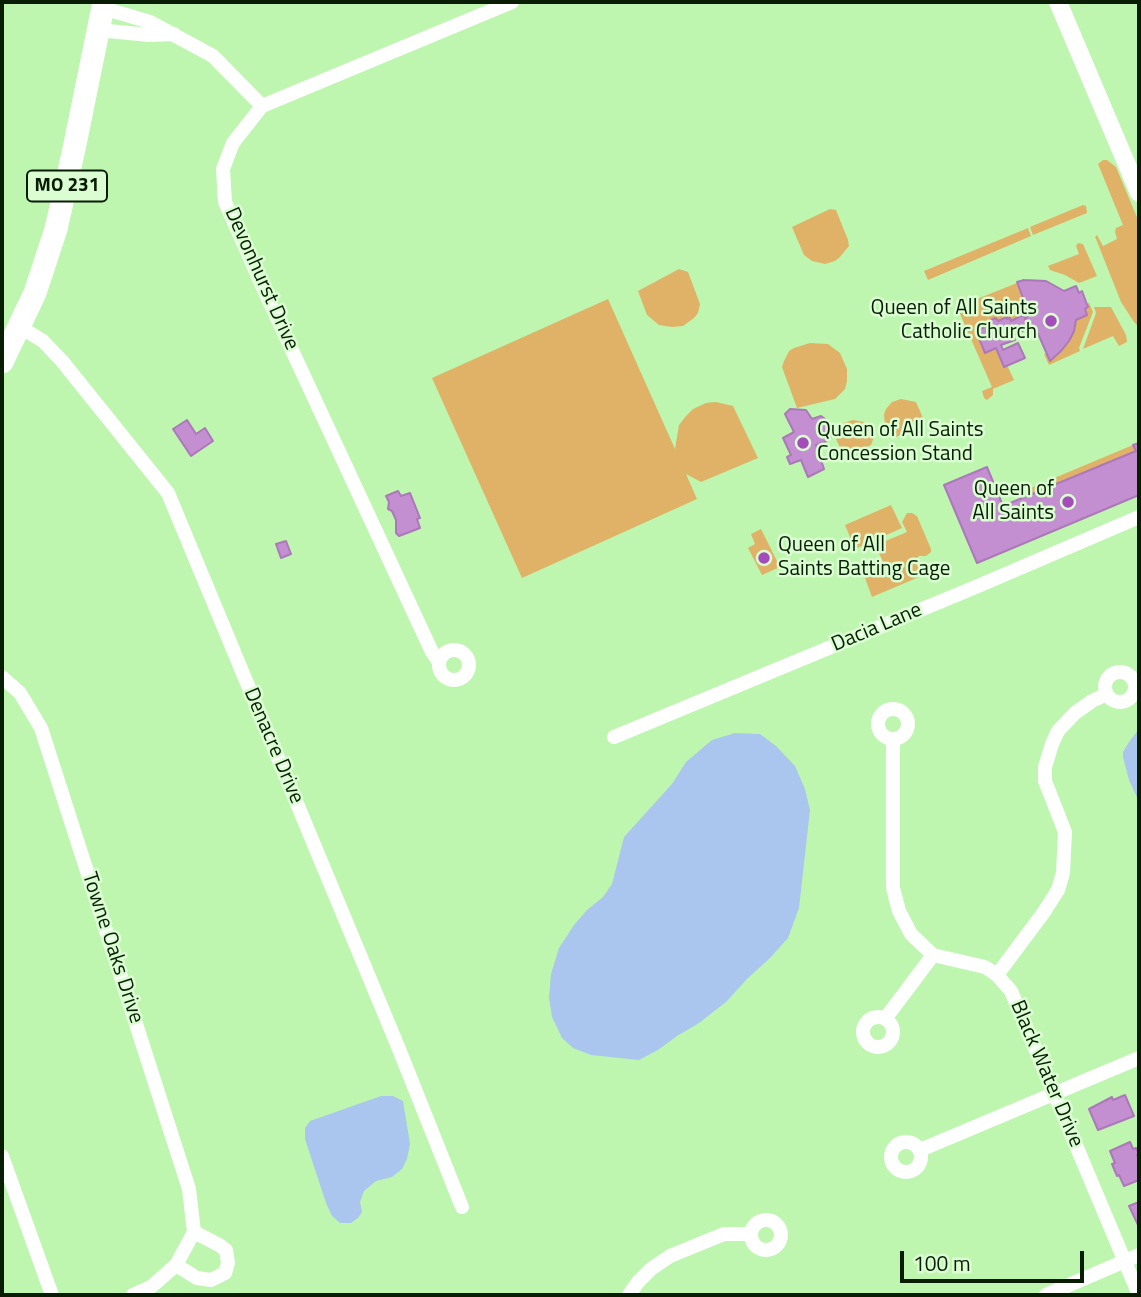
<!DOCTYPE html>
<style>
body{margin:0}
#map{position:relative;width:1141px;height:1297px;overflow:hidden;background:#bef6b0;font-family:"Titillium Web",sans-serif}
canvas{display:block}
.frame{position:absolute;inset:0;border:4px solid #081d04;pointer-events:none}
.scale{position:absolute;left:900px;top:1251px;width:184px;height:32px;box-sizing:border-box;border:4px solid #081d04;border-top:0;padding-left:9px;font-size:21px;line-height:24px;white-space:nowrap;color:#081d04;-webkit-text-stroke:5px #dbfdd2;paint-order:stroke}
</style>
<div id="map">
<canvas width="1141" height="1297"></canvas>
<div class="frame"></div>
<div class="scale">100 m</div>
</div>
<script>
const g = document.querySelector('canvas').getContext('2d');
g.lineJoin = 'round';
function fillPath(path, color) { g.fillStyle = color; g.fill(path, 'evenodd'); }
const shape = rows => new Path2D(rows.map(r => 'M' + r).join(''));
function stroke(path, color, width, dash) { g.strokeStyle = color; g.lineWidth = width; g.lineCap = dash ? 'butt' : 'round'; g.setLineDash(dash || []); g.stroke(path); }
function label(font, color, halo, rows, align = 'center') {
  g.font = font + ' "Titillium Web",sans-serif'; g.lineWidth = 5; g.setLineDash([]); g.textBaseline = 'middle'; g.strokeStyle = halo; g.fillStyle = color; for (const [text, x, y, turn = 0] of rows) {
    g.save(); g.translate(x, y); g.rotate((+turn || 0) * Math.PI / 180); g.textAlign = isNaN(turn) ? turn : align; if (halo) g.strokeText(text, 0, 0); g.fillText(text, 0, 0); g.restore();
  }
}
fillPath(shape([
 [1103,160,1107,160,1116,167,1139,222,1139,327,1134,322,1121,302,1096,239,1095,237,1097,235,1103,246,1117,239,1115,232,1116,228,1123,225,1098,164],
 [1083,205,1086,206,1087,213,1033,235,1030,227],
 [830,209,836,210,848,240,849,246,839,258,835,261,825,264,812,261,804,255,792,227],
 [1028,228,1031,236,928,280,924,271],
 [1078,243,1083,244,1097,276,1079,283,1065,275,1050,270,1048,266,1079,254,1076,246],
 [679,269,688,272,700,304,698,313,694,318,683,326,672,327,659,325,647,315,638,291],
 [1017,283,1028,311,1023,313,1020,317,1011,321,1010,318,1007,319,1006,318,998,321,996,318,988,321,989,325,976,331,985,352,996,348,1003,367,1007,365,1014,380,993,389,993,395,987,400,984,398,982,391,992,387,957,307],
 [608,299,675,449,679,425,686,416,693,409,706,403,716,402,733,406,758,458,701,482,686,474,697,499,522,578,432,378],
 [1089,303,1093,312,1079,348,1080,351,1049,365,1044,354,1047,353,1050,360,1061,351,1074,331,1076,320,1088,307,1087,304],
 [1094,307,1111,307,1126,335,1127,342,1119,346,1113,336,1083,349,1096,313],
 [810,343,828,344,840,353,847,369,847,381,845,389,835,399,797,408,782,367,784,361,789,351,794,348],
 [901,399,916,402,924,420,922,426,896,437,892,435,885,426,884,414,886,409,892,402],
 [853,420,864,422,868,425,874,437,871,445,848,455,843,454,835,437,836,432,843,423],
 [1133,445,1136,451,1024,498,1021,492],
 [891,505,902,528,855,549,845,525],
 [907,513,912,513,917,516,931,549,931,552,926,556,919,556,915,560,919,567,919,577,872,597,865,578,889,568,884,565,877,548,878,544,907,532,902,522],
 [761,529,780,567,762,575,748,548,755,544,751,534]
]), '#dfb267');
fillPath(shape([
 [1139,729,1139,802,1129,780,1123,757,1123,752,1129,742],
 [735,733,760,734,776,746,795,766,805,789,810,810,799,908,788,938,770,958,747,979,726,1002,699,1023,677,1036,658,1050,639,1060,591,1055,573,1048,562,1038,552,1017,549,998,551,974,559,948,574,925,587,910,603,897,612,884,624,837,672,784,686,762,712,740],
 [381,1096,393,1096,403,1101,410,1144,407,1159,402,1169,392,1177,376,1181,364,1191,360,1202,362,1212,358,1218,351,1223,340,1223,332,1216,326,1203,305,1139,305,1128,310,1121]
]), '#aac5ee');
const building = shape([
 [1024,280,1046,281,1064,291,1076,286,1079,293,1082,291,1088,307,1085,309,1087,315,1076,320,1074,331,1069,341,1061,351,1050,361,1036,329,1030,332,1023,313,1028,311,1017,282,1024,280],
 [1025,314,1031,331,1028,333,1027,329,1013,335,1015,340,1001,345,1003,350,1018,343,1025,358,1004,367,996,348,985,353,976,331,989,325,988,321,996,318,998,321,1007,317,1007,319,1010,318,1011,321,1025,314],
 [790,409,806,410,812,419,821,416,825,419,831,433,831,437,827,441,816,445,824,469,808,477,801,460,790,464,787,457,791,455,783,438,794,432,785,414,790,409],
 [187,420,196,434,205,428,213,441,191,456,173,429,187,420],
 [1139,443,1139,495,977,563,944,485,987,467,1003,506,1136,451,1133,445,1139,443],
 [398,491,401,496,410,493,420,518,417,519,420,528,399,536,396,533,396,520,392,511,388,509,389,502,386,496,398,491],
 [286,541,291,554,281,558,276,544,286,541],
 [1125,1095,1134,1116,1098,1130,1089,1109,1112,1097,1113,1100,1125,1095],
 [1130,1142,1133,1149,1136,1148,1139,1154,1137,1155,1139,1159,1139,1180,1124,1186,1119,1175,1117,1176,1112,1164,1115,1163,1110,1151,1130,1142],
 [1139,1202,1139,1227,1129,1206,1139,1202]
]);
fillPath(building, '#c48fd1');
stroke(building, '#ac78b9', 2);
stroke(shape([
 [103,8,150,22,213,56,262,106],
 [98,30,149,35,174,34],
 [20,327,43,341,62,361,168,493,399,1049,462,1207],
 '439 665a15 15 0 1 1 30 0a15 15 0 1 1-30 0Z',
 [439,662,432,652,265,292,225,202,223,169,233,143,262,106,512,2],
 '1105 687a15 15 0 1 1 30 0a15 15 0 1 1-30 0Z',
 [2,677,20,693,41,728,189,1189,194,1232,176,1265,151,1287,133,1295],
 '878 724a15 15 0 1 1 30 0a15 15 0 1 1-30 0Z',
 [614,737,978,586,1139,517],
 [893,739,893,888,899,911,911,934,933,955,985,967,997,975,1011,991,1139,1295],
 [997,975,1044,912,1058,890,1063,873,1065,832,1045,781,1045,767,1052,744,1058,731,1075,713,1092,701,1107,694],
 '863 1032a15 15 0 1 1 30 0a15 15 0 1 1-30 0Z',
 [885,1019,933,955],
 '891 1157a15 15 0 1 1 30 0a15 15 0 1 1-30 0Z',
 [920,1150,1139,1058],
 [2,1156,52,1295],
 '751 1235a15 15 0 1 1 30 0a15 15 0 1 1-30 0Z',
 [176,1265,197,1278,211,1280,225,1273,228,1263,226,1250,219,1245,194,1232],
 [629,1295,638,1282,651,1269,670,1256,724,1234,751,1234],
 [1046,1295,1139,1255]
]), '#fff', 14);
stroke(shape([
 [1058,2,1139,193]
]), '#fff', 18);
stroke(shape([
 [2,362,35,293,56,229,74,149,104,2]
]), '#fff', 23);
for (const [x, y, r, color] of [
 [1051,321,7,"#a44dba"],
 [803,443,7,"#a44dba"],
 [1068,502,7,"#a44dba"],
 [764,558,7,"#a44dba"]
]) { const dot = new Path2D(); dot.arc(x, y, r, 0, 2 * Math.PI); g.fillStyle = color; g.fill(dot); stroke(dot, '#dbfdd2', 2.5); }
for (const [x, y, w] of [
 [67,186,80]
]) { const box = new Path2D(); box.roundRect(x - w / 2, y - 15.5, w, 31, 5); g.fillStyle = '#dbfdd2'; g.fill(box); stroke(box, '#081d04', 2); }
label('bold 19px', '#081d04', null, [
 ["MO 231",67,186]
]);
label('21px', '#081d04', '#dbfdd2', [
 ["Devonhurst Drive",261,279,66],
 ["Dacia Lane",877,628,-23],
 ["Denacre Drive",273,746,67],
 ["Towne Oaks Drive",112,948,72],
 ["Black Water Drive",1046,1074,67]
]);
label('21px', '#081d04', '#dbfdd2', [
 ["Queen of All Saints",1037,309],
 ["Catholic Church",1037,333],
 ["Queen of All Saints",817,431,"left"],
 ["Concession Stand",817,455,"left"],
 ["Queen of",1054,490],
 ["All Saints",1054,514],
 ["Queen of All",778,546,"left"],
 ["Saints Batting Cage",778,570,"left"]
], 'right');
</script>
